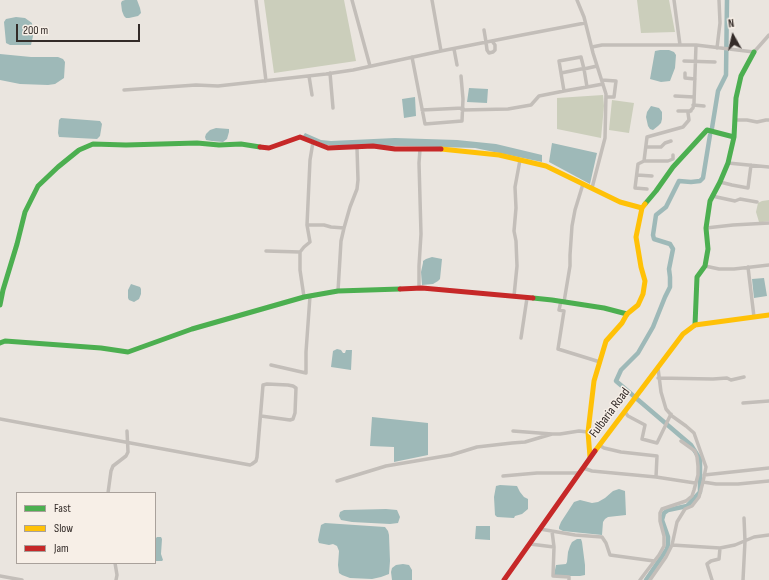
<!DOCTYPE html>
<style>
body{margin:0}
#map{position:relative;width:769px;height:580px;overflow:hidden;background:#eae5df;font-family:"Sofia Sans Condensed",sans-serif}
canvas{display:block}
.legend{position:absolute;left:16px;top:492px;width:140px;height:72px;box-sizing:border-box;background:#f7efe7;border:1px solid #a9a19b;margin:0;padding:5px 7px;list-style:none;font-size:12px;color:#332b28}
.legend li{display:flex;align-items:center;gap:8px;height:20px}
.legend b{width:20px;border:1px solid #a9a19b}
.north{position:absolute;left:713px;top:16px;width:40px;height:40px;-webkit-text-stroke:3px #f7efe7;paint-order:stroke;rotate:352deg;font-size:11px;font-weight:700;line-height:16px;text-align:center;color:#332b28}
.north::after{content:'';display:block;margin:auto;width:14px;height:18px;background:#332b28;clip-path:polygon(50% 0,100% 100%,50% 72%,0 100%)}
.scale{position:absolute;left:16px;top:24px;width:124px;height:18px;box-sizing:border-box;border:2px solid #332b28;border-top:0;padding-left:5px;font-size:12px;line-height:14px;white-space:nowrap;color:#332b28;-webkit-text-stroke:3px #f7efe7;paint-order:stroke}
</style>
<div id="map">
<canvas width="769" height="580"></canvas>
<ul class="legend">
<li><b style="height:5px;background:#4caf50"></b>Fast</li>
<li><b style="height:5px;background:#ffc107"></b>Slow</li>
<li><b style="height:5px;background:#c62828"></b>Jam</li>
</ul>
<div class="north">N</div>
<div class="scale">200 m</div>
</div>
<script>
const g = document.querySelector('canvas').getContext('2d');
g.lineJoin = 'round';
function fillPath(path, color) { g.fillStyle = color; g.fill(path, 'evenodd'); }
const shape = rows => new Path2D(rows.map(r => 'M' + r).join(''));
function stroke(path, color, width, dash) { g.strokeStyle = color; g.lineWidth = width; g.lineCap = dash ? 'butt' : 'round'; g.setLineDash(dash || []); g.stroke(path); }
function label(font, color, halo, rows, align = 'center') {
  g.font = font + ' "Sofia Sans Condensed",sans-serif'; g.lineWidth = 3; g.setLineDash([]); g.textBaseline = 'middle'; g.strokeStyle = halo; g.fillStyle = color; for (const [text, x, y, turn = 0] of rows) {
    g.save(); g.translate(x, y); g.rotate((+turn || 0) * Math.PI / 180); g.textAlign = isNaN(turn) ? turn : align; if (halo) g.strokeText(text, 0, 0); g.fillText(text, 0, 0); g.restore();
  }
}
fillPath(shape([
 [264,0,344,0,356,61,274,73],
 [637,0,669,0,675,32,641,33],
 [603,95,604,106,601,138,557,129,557,98],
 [612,100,634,103,629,133,609,130],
 [769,200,769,221,763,222,759,222,756,212,758,203,762,201]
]), '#cbcebb');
fillPath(shape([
 [125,0,137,0,140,8,141,13,138,16,129,18,126,18,124,16,122,11,121,3,122,1],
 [16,17,25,18,32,23,33,36,31,45,10,45,6,43,4,22,6,19],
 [660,50,669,50,674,52,676,55,675,68,670,81,661,82,650,79,655,51],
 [0,54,31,57,58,57,63,59,65,62,64,78,55,84,48,85,20,84,0,80],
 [469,88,488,89,487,103,467,102],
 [415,97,416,116,404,118,402,99],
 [651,106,659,108,662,112,662,119,661,123,658,126,653,130,650,129,648,126,646,117,647,112],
 [61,118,100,121,102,124,100,136,97,139,59,137,58,133,59,120],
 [216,128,229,129,229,132,227,139,223,142,212,141,206,140,205,137,206,134,210,130],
 [305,133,321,140,331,141,395,138,457,140,496,144,542,155,542,162,475,148,405,146,326,145,303,136],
 [552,143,597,153,590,184,549,162],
 [432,257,442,259,440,279,438,281,433,284,422,285,421,272,423,263,423,261,426,259],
 [764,278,767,296,754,298,752,279],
 [131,284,140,287,141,289,141,294,139,299,134,302,129,300,128,298,128,290],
 [337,349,341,350,343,353,345,353,346,350,352,350,351,370,331,367,333,351],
 [372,417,428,423,428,455,394,462,394,447,370,446],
 [500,485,517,486,520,492,524,497,528,499,528,509,522,514,515,516,514,518,497,517,495,515,494,497,496,486],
 [619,489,625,491,626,515,608,517,605,519,603,522,602,535,563,531,559,529,559,527,561,522,574,502,580,500,592,503,598,502,605,498,613,491],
 [386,509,397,510,400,517,398,523,390,524,352,522,341,520,339,516,340,512,344,510],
 [325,523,385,527,388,531,389,535,390,561,389,574,381,577,372,579,350,578,342,575,339,573,338,565,339,551,337,546,333,544,329,545,319,543,318,540,321,525],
 [476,526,490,526,490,540,475,539],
 [157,537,161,537,162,539,161,554,163,560,162,561,155,561,155,539],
 [577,539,581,539,582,542,585,565,585,575,580,576,569,576,554,575,556,565,566,564,567,562,568,552,570,546,572,542],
 [403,564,409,565,412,570,412,580,392,580,391,572,392,568,396,565]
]), '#9eb9b8');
stroke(shape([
 [712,128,718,91,726,75,727,0],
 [646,580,667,549,668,544,668,537,662,520,664,513,668,510,687,506,700,492,700,459,691,445,616,381,621,370,638,353,653,327,665,297,670,287,670,277,669,269,673,249,670,244,654,239,653,235,656,215,666,207,679,181,691,182,700,181,703,178,710,135]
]), '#9eb9b8', 4.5);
stroke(shape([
 [256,0,266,81],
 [352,0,370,66],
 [577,0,584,17,593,53,606,94,605,138,592,188],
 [674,0,680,45],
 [484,30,486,42,487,50,489,53,493,52,495,50,495,45,492,41],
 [592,47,602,45,696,45,754,52,769,35],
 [717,48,720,23,719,0],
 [454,49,457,65],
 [441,51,522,35,585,23],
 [412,57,425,124,462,121,463,99,461,76],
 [684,61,715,62],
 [330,73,333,108],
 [561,73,564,91,587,87,584,69,581,57,559,61,561,73,581,69,584,69,597,66],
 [685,73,685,78,695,79],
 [309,76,312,95],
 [602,80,616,81,614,97,606,97],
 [587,87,603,84],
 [124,90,196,85,218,86,326,74,353,70,441,51,432,0],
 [675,96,694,97],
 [693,105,704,106],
 [422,110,463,108],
 [462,110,508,109,531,105,539,96,564,91],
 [678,111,691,111],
 [735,120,747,120,757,122,766,120,769,120],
 [313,142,310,160,307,225,324,225,331,227,344,228,341,241,338,291],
 [646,147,661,147,665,143,671,141],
 [644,161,668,161,673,159,673,155],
 [728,163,769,167],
 [637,175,652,176],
 [720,182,732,185,748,188,751,165],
 [647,189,635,188,638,164,644,161,647,137,683,127,689,120,688,113,693,108,694,103,696,45],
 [712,196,735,201,740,199,757,202],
 [344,228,350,207,357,189,358,180,357,148],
 [706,228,733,225,769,223],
 [266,251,300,252],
 [705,266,719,269,734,269,769,265],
 [748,267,754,317],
 [419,288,419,266,421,234,419,163,420,149],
 [514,296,517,266,516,241,514,231,516,208,515,187,520,160],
 [304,297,300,270,300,252,304,247,310,242,307,225],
 [561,301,559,310,564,311,558,349,600,362],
 [564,302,570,266,570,255,572,226,575,210,583,184],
 [521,338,527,298],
 [271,365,306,373,306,352,310,296],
 [658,368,661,392,666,409,672,416,686,426,694,433,706,467,703,482,699,497,692,506,685,509,677,522,672,545,720,548,735,545,754,537,769,535],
 [658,378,712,379,713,379,727,378,731,380,744,377],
 [743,403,769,401],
 [625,412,628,416,645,425,642,439,657,443,671,414],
 [0,419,250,465,252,464,256,461,257,457,263,385,267,384,288,385,293,386,296,388,295,413,293,419,290,420,261,416],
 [513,431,552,434,560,434,579,431,588,432],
 [599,445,604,448,621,452,657,456,656,477],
 [583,468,592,471,656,477,695,483],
 [704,475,769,468],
 [503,476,537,473,579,473],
 [337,481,386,466,451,455,477,447,512,443,525,442,552,434],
 [703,482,716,484,738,484,769,481],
 [108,493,111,471,113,466,126,456,128,452,127,431],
 [540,529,575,535,602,537,606,543,610,555,654,561],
 [530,544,554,547,552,531],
 [554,547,553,576,569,577,569,580],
 [115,563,117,575,116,580],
 [0,576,22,580],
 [640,580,646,572,659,555,664,546,664,536,660,521,660,513,662,509,686,501,692,496,694,490,698,475,698,466,697,457,695,451,681,441],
 [650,580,666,557,672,545],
 [712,580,707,564,711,561,719,559,720,548],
 [743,580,745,541,744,518]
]), '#c3beb9', 3.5);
stroke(shape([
 [645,204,656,191,673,167,707,130,734,137],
 [533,298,552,300,604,308,627,314],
 [0,305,3,290,17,244,25,212,38,186,58,167,79,150,93,144,126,145,197,143,219,145,241,144,260,147],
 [695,325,697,277,705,266,708,249,706,228,710,201,720,182,728,163,734,137,736,98,741,76,754,52],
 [0,343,5,341,101,348,128,352,192,329,304,297,338,291,400,289]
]), '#4caf50', 5);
stroke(shape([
 [441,149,499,155,546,166,620,202,642,208,645,204],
 [595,451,683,334,695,325,769,315],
 [590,457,588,432,594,381,606,341,622,323,627,314,638,305,643,294,645,281,641,267,636,237,642,208]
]), '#ffc107', 5);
stroke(shape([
 [260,147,269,148,300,137,328,148,373,146,395,149,441,149],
 [400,289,422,288,533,298],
 [504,580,595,451]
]), '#c62828', 5);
label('13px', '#332b28', '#f7efe7', [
 ["Fulbaria Road",610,413,-53]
]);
</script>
